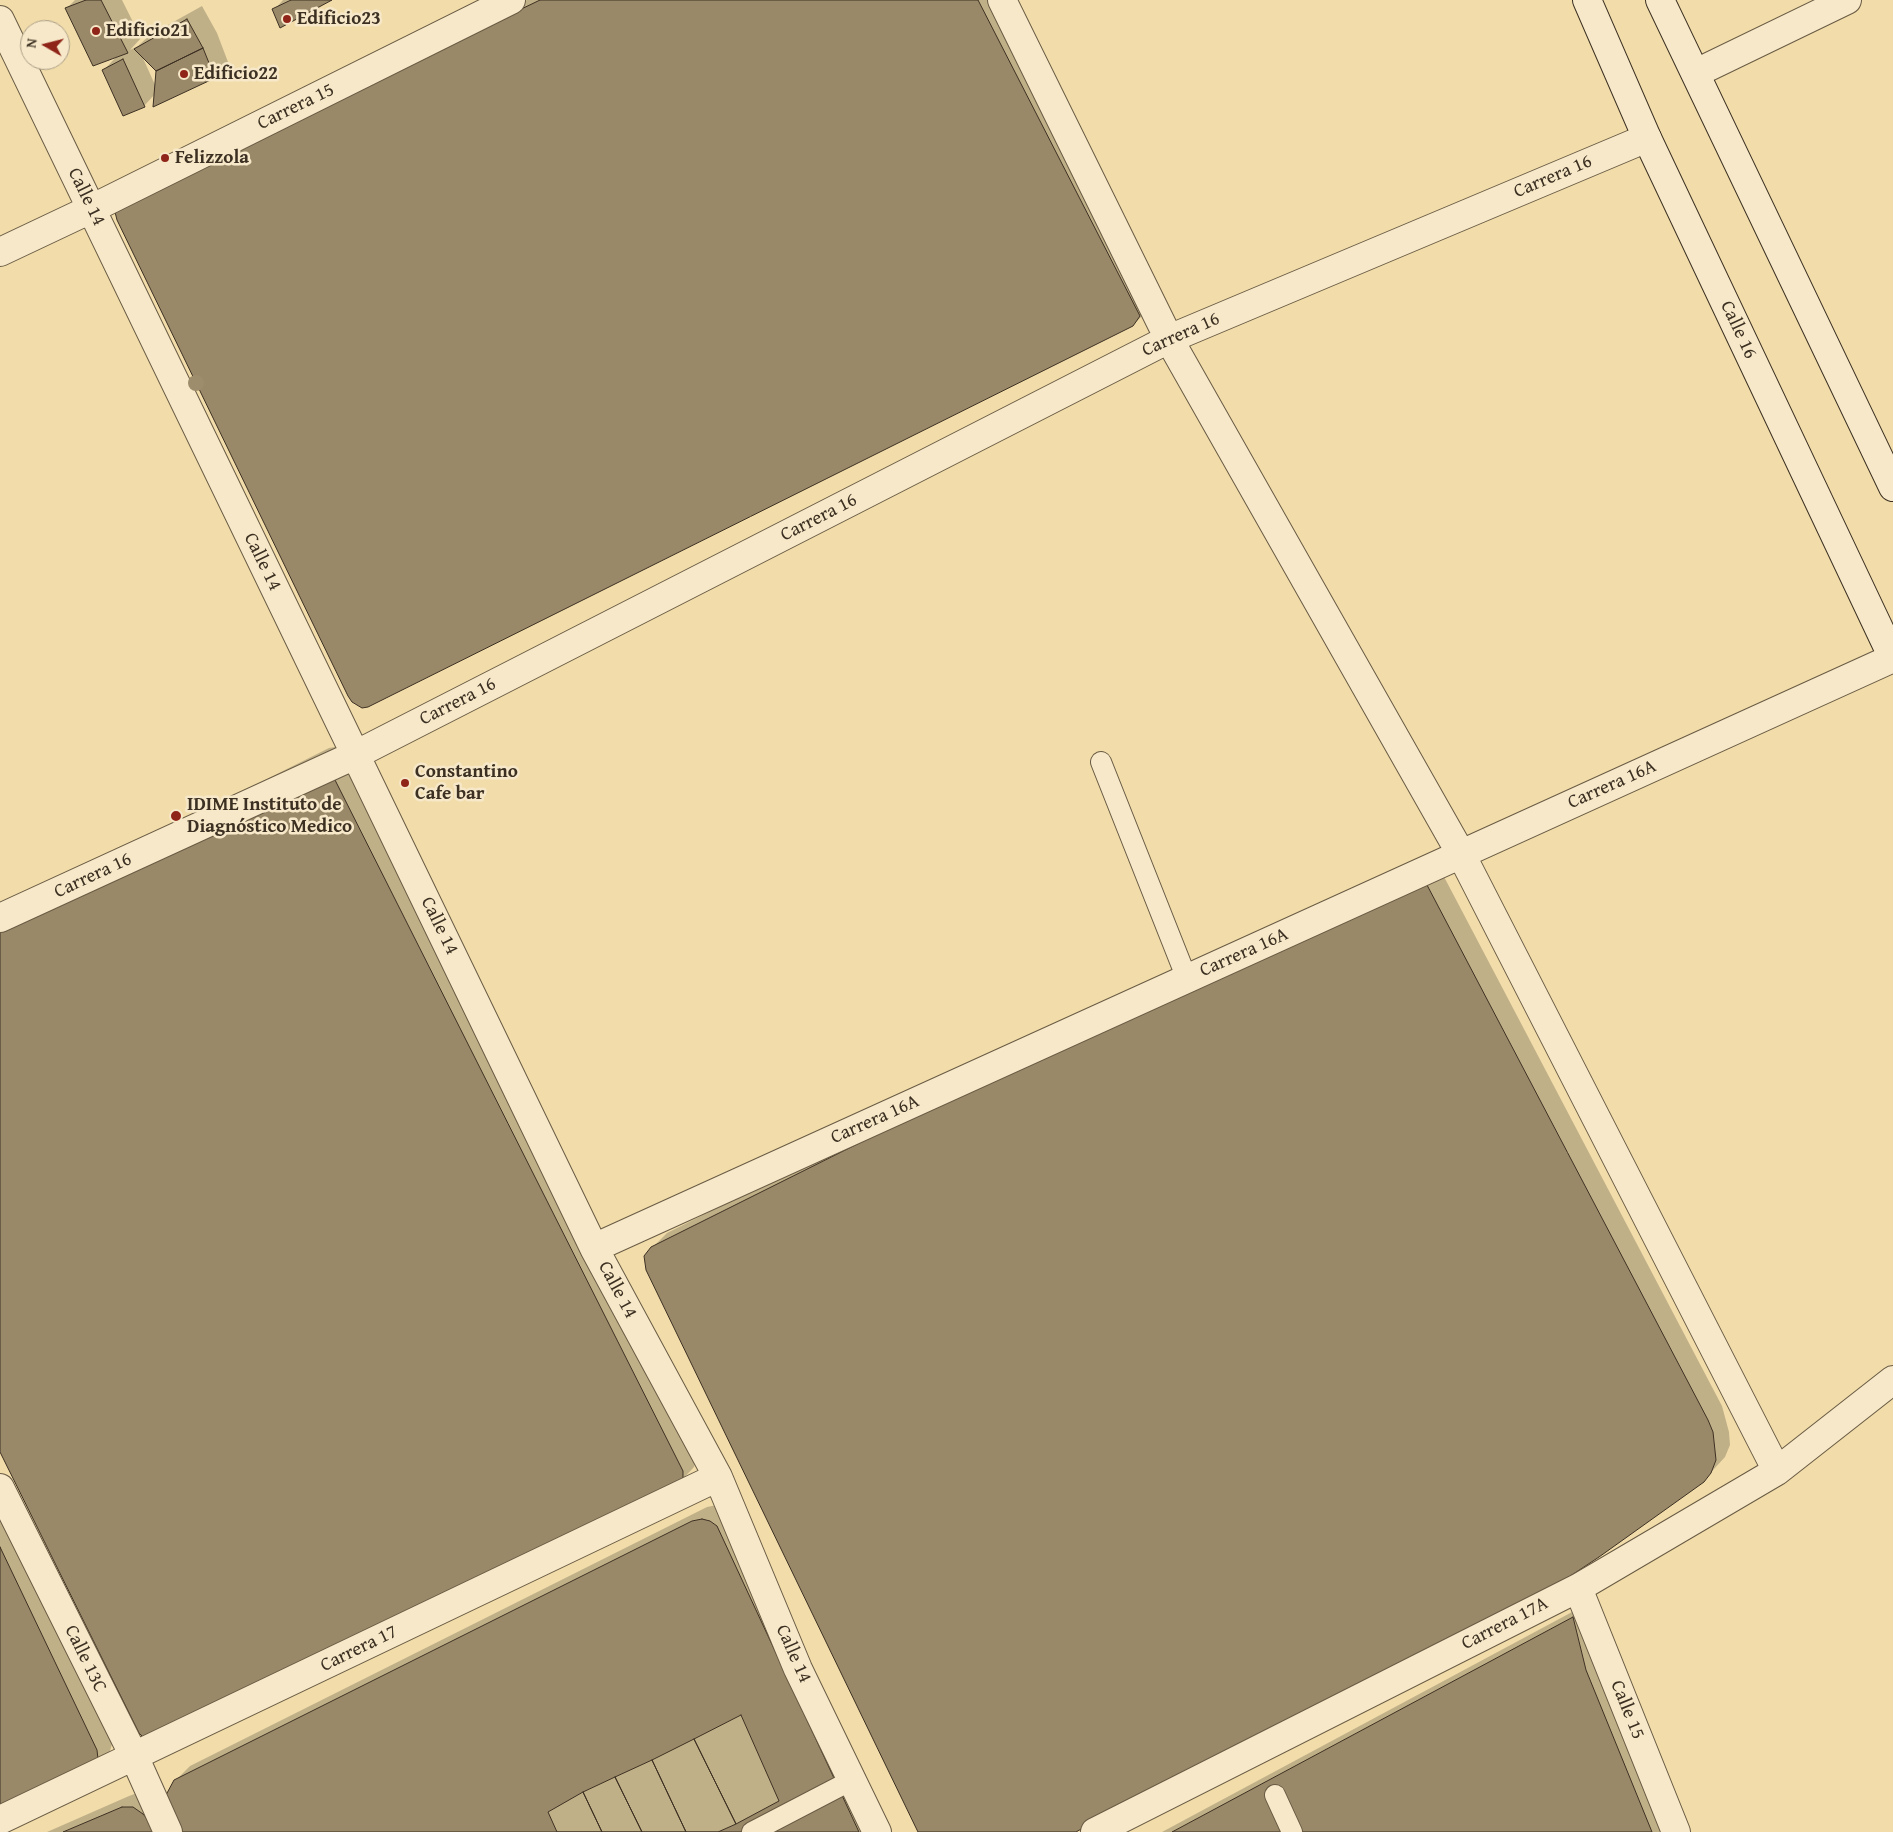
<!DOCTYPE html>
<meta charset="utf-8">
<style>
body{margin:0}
#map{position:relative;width:1893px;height:1832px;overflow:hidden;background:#f1dcaa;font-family:"Gentium Book Plus",serif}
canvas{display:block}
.north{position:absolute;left:20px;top:20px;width:50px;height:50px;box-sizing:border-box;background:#f6e8c8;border:1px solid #ac9e86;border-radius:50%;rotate:278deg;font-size:14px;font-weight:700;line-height:20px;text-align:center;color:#3c3022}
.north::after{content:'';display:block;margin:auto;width:18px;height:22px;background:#8f2418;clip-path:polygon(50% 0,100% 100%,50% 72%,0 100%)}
</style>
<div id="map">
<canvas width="1893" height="1832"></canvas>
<div class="north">N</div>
</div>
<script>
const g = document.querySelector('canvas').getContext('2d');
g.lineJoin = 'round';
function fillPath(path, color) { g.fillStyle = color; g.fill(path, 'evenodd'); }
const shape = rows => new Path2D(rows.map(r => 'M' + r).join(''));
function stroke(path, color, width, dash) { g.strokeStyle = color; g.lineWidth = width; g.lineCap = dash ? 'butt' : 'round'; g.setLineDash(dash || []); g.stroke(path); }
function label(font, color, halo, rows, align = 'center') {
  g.font = font + ' "Gentium Book Plus",serif'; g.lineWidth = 5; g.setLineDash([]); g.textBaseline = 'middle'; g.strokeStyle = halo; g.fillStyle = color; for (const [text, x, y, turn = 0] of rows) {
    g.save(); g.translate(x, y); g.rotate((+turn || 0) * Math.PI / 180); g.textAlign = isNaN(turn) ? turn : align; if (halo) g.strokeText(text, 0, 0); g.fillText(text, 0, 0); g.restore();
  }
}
fillPath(shape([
 [75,0,122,0,141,38,130,50,138,46,150,35,202,6,217,33,228,62,214,77,155,94,144,106,104,70,118,55,67,8],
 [142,56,157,70,156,87],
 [283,0,330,0,274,10],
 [527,0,999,0,1148,310,1133,325,143,185],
 [335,747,340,750,697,1456,694,1467,680,1482,0,1449,0,912,329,748],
 [1421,859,1441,871,1722,1406,1729,1432,1730,1445,1725,1457,1703,1481,1073,1832,919,1832,652,1248,667,1233,1410,862],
 [0,1503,111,1736,112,1744,110,1751,90,1771,0,1815],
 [717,1505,880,1832,183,1832,175,1781,190,1766,707,1507],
 [1587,1604,1672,1832,1162,1832],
 [137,1793,175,1832,47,1832,129,1796]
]), '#0003');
const building = shape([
 [86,0,101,0,128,53,93,66,65,8,86,0],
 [291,0,332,0,280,28,272,9,291,0],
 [540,0,978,0,1140,316,1133,326,368,707,362,708,352,702,348,696,117,220,115,212,140,193,540,0],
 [187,19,203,48,156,71,134,49,187,19],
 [203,48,215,78,153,107,156,71,203,48],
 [123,59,145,107,123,116,102,70,123,59],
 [333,776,683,1471,683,1477,681,1483,144,1738,139,1733,0,1452,0,918,333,776],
 [1418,875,1427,885,1708,1420,1713,1432,1716,1460,1711,1473,1704,1482,1599,1557,1510,1616,1128,1802,1076,1832,918,1832,646,1270,644,1256,651,1247,1366,890,1418,875],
 [702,1519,710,1521,717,1526,859,1832,181,1832,166,1795,174,1780,692,1521,702,1519],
 [0,1547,97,1750,98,1759,0,1816,0,1547],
 [1573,1617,1586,1670,1652,1832,1172,1832,1573,1617],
 [741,1715,779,1801,736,1824,694,1739,741,1715],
 [694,1739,736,1824,718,1832,686,1832,652,1760,694,1739],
 [652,1760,686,1832,642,1832,615,1777,652,1760],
 [615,1777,642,1832,602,1832,583,1792,615,1777],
 [583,1792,602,1832,557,1832,548,1812,583,1792],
 [122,1807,133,1807,143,1814,150,1822,155,1832,63,1832,122,1807]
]);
fillPath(building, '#9a8969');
stroke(building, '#3c3022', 1);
const service = shape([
 [1101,762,1187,979],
 [1275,1795,1292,1832],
 [752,1832,852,1780]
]);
const minor = shape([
 [1002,0,1169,339,1461,854,1777,1471],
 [0,20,594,1248,718,1477,798,1669,877,1832],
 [1696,73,1847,0],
 [0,252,91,209,511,0],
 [0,918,355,755,1169,339,1647,138],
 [594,1248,1893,658],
 [0,1488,134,1756,168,1832],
 [1578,1588,1676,1832],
 [0,1820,718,1477],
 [1095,1832,1578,1588,1777,1471,1893,1380]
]);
const secondary = shape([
 [1587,0,1647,138,1893,658],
 [1660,0,1893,487]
]);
stroke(service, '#695b44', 22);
stroke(minor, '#695b44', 30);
stroke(secondary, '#3c3022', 30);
stroke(service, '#f6e8c8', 20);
stroke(minor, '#f6e8c8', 28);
stroke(secondary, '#f6e8c8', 28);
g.fillStyle = '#9e8d6c';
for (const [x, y] of [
 [196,383]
]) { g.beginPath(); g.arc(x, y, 8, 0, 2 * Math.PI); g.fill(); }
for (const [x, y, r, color] of [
 [287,19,5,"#8f2418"],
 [96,31,5,"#8f2418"],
 [184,74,5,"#8f2418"],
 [165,158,5,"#8f2418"],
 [405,783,5,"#8f2418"],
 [176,816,6,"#8f2418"]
]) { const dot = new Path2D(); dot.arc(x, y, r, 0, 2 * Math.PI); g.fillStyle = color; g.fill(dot); stroke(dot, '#f6e8c8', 2); }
label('bold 19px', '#3c3022', '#f6e8c8', [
 ["Edificio23",297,19],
 ["Edificio21",106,31],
 ["Edificio22",194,74],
 ["Felizzola",175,158],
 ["Constantino",415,772],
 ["Cafe bar",415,794],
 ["IDIME Instituto de",187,805],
 ["Diagnóstico Medico",187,827]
], 'left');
label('19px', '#3c3022', '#f6e8c8', [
 ["Carrera 15",296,107,-26],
 ["Carrera 16",1553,177,-23],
 ["Calle 14",86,197,64],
 ["Calle 16",1738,330,65],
 ["Carrera 16",1181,335,-24],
 ["Carrera 16",819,518,-27],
 ["Calle 14",262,562,64],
 ["Carrera 16",458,702,-27],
 ["Carrera 16A",1612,785,-24],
 ["Carrera 16",93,876,-25],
 ["Calle 14",439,926,64],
 ["Carrera 16A",1244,953,-24],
 ["Carrera 16A",875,1120,-24],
 ["Calle 14",617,1290,62],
 ["Carrera 17A",1505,1624,-27],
 ["Carrera 17",359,1649,-26],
 ["Calle 14",793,1654,66],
 ["Calle 13C",85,1659,64],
 ["Calle 15",1627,1710,68]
]);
</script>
